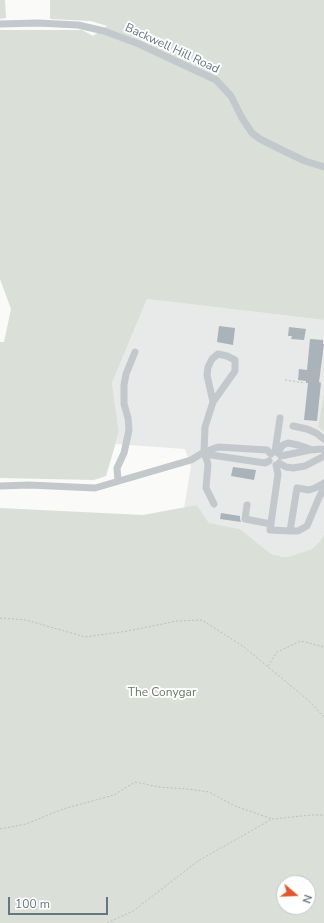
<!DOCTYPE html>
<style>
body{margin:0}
#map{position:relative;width:324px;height:923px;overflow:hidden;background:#fafaf8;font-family:"Nunito Sans",sans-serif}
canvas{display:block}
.north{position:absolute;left:276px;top:875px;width:40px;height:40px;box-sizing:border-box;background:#fff;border:1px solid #c1c8cd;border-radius:50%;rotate:109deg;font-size:11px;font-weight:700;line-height:16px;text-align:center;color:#657683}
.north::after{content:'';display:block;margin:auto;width:14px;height:18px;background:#e4572e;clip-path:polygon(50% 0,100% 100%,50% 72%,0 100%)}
.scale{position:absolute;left:8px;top:897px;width:100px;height:18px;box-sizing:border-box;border:2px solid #657683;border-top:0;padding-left:5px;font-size:12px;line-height:14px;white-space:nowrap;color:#657683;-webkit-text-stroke:3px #fff;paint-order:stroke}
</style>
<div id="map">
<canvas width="324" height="923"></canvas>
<div class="north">N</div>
<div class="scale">100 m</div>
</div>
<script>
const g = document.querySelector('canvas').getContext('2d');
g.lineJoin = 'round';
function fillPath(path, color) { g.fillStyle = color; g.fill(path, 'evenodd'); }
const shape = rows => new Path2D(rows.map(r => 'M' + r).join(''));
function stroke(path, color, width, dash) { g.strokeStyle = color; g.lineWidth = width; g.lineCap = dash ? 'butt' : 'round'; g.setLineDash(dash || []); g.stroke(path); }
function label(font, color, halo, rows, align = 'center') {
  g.font = font + ' "Nunito Sans",sans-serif'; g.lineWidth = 4; g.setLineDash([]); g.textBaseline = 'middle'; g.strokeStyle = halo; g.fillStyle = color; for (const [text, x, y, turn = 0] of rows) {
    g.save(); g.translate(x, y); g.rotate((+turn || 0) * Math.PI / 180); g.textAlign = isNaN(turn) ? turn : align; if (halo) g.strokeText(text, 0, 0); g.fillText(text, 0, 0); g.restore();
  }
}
fillPath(shape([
 [147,299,324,320,324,391,318,427,324,432,324,534,320,541,312,549,291,556,284,557,271,554,240,529,209,523,197,505,184,508,191,467,185,449,116,444,119,432,112,383]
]), '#e8e9e9');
fillPath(shape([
 [0,0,5,0,6,18,0,19],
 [50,0,324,0,324,320,147,299,112,383,119,432,106,476,94,480,0,478,0,342,4,342,11,309,0,279,0,30,82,30,93,36,107,26,91,21,50,19],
 [324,391,324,432,318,427],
 [197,505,209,523,240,529,271,554,284,557,291,556,312,549,320,541,324,534,324,923,0,923,0,508,143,515],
 [284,883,308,883,308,907,284,907]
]), '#dadfd7');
fillPath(shape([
 [219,326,235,328,233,345,217,342],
 [289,327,306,329,304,340,291,339,292,336,288,336],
 [310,339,323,340,323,344,324,344,319,382,321,383,317,421,304,420,308,383,306,383,306,381,298,380,299,369,307,370],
 [233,467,256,470,254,480,231,476],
 [221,513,240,516,240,519,241,522,220,519]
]), '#aab3b9');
stroke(shape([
 [285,380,305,383],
 [0,618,26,620,85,637,128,631,177,621,202,620,244,647,308,700,324,717],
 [268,666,277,652,301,641,324,647],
 [0,829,26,824,63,809,114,795,135,782,159,787,188,789,209,792,235,806,272,819],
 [107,923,133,911,198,861,272,819,312,815,324,815]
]), '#bbbfc2', 1, [2, 2]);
stroke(shape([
 [0,24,38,23,78,25,104,31,139,44,216,80,231,96,242,118,252,133,260,139,286,152,305,161,324,167],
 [213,402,207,375,208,367,212,359,218,354,227,356,235,360,235,371,213,402,205,427,204,452,208,464,206,488,214,504],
 [293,426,307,429,316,433,324,439],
 [204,452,211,455,265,463,269,461],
 [275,452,280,418],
 [278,453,280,449,283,445,288,443,298,445,310,449],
 [281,456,310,450,322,449,324,450],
 [279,463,286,467,293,468,305,466,324,456],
 [276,465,278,474,270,530,290,531,297,488,309,490,315,488,324,483],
 [118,481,117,468,124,453,129,430,128,418,124,404,124,385,126,374,135,352],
 [0,486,29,485,95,488,191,460,204,452,218,447,267,450,271,454],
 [247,505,245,519,271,524],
 [290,531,298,531,307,526,318,500,324,487]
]), '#c3c8cc', 7);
label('12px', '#657683', '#fff', [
 ["Backwell Hill Road",172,49,25]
]);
label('12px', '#687a64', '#fff', [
 ["The Conygar",162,693]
]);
</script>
